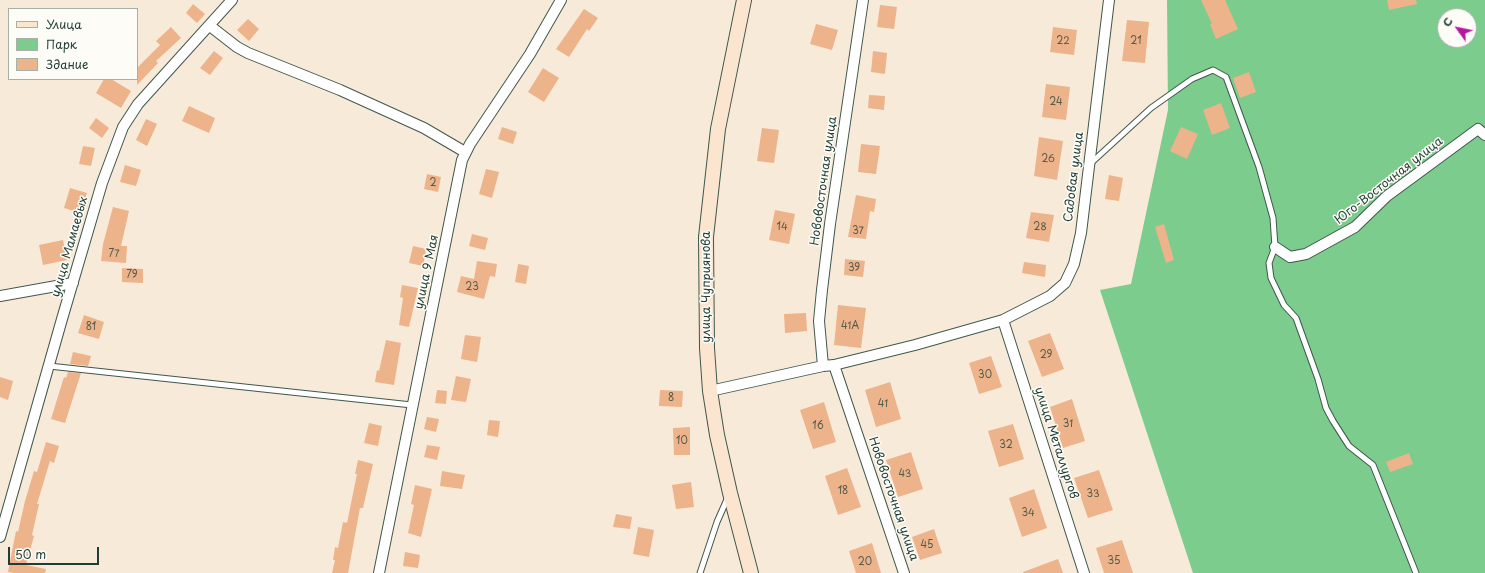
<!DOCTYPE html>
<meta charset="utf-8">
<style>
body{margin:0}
#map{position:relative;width:1485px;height:573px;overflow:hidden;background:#f8ead8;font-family:"Playpen Sans",sans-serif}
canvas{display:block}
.legend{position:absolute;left:8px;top:8px;width:130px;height:72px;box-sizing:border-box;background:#fdfcf7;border:1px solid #a4b0a9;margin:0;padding:5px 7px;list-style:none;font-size:12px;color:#1f3d34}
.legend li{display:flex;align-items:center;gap:8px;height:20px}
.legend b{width:20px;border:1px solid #a4b0a9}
.north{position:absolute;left:1437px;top:8px;width:40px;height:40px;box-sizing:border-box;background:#fdfcf7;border:1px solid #a4b0a9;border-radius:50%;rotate:303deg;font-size:11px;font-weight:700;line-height:16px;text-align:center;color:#1f3d34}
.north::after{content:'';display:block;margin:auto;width:14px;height:18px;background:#b5179e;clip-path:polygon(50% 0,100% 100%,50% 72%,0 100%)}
.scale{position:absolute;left:8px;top:547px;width:91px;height:18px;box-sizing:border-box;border:2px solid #1f3d34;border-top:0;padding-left:5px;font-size:12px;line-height:14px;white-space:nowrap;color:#1f3d34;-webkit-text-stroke:3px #fdfcf7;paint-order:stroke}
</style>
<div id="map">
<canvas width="1485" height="573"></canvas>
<ul class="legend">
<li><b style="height:5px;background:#fce5cf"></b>Улица</li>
<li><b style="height:11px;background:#7ccc8d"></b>Парк</li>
<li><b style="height:11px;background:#edb38b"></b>Здание</li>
</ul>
<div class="north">С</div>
<div class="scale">50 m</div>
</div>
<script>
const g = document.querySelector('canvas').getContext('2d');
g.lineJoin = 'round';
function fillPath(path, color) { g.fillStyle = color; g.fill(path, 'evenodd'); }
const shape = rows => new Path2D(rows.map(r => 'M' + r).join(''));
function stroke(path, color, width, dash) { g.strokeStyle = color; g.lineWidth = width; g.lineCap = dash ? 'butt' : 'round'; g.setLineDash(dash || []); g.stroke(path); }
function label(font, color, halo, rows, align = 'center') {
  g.font = font + ' "Playpen Sans",sans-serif'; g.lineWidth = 3; g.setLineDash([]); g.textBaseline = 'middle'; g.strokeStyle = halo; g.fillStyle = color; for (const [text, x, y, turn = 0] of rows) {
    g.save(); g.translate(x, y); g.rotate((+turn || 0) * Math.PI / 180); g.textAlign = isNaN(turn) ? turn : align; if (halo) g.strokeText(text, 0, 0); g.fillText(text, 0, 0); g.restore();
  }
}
fillPath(shape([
 [1167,0,1485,0,1485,573,1193,573,1100,290,1131,284,1168,110],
 [1445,16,1469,16,1469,40,1445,40]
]), '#7ccc8d');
fillPath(shape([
 [1201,0,1225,0,1238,29,1216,39,1210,24,1212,24],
 [1387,0,1416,0,1417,4,1389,10],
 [193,4,205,14,197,23,186,13],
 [880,5,897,7,894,29,877,27],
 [584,9,598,18,589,31,587,29,569,57,556,49],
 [248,19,259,29,249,41,237,30],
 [1127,20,1149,22,1145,63,1122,61],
 [816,24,838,30,832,50,810,44],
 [171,27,181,38,156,61,158,63,137,85,137,68,160,45,156,41],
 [1053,27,1077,30,1074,55,1050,52],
 [214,51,223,58,210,75,200,68],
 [873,51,887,53,885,74,871,72],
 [543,68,559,78,544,102,528,92],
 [1249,72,1256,92,1240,98,1233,78],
 [104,79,111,79,131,91,121,108,96,93],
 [1046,84,1070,87,1066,120,1042,117],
 [869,95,885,96,884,110,868,108],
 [1221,103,1230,128,1212,135,1203,110],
 [189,106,215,118,209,133,182,121],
 [96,118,109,128,102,138,89,128],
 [146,119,157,124,147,146,136,140],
 [502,127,517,132,513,144,498,139],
 [1181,127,1198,134,1187,159,1170,151],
 [762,128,779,130,774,163,757,161],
 [1039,137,1063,141,1057,180,1034,176],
 [861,144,880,146,876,174,858,172],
 [83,146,95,148,91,166,79,164],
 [125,165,141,170,136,186,120,182],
 [486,169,499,172,492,198,479,194],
 [427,174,441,177,438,192,424,189],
 [1109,175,1123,178,1119,201,1105,199],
 [70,188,87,193,80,213,64,208],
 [856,195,876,199,874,212,870,211,866,239,848,237],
 [113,207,129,211,121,246,127,246,126,263,101,261,103,244],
 [775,210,795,214,789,244,769,240],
 [1031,212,1054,215,1049,242,1026,238],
 [1164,224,1174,260,1166,263,1155,227],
 [472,234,488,238,485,250,469,246],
 [63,240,67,260,43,265,39,245],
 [413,246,426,249,423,266,409,263],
 [845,259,865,261,863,277,844,275],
 [477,261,497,264,495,277,490,276,484,299,457,292,461,276,474,279],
 [1024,262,1046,265,1045,277,1022,273],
 [518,264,529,266,526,284,515,282],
 [122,268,143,269,143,283,122,282],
 [402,285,418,288,409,327,399,325,403,298,400,297],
 [838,305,866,308,861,348,834,345],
 [806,313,807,331,785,333,784,314],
 [84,315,104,322,99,339,78,333],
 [1050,333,1064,369,1042,377,1028,341],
 [465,335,481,337,477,362,461,359],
 [386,340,401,343,394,385,375,382,377,370,379,371],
 [73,352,91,356,88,366,70,364],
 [991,356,1002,387,979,394,969,363],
 [68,372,81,373,65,423,51,419,64,377,66,378],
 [456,376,471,379,466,402,451,400],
 [0,377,13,381,8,400,0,397],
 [890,382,901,419,876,427,865,390],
 [437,390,447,391,446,404,435,403],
 [660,390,683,391,682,407,659,406],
 [1072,399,1085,441,1063,448,1050,407],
 [824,402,836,442,813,449,800,410],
 [427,417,439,419,436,432,424,429],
 [489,420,500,421,498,437,487,435],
 [369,423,382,426,378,446,364,443],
 [1013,424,1024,459,999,467,988,431],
 [690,427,690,455,674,455,673,428],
 [46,442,59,446,54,463,50,461,37,504,39,504,32,535,34,536,26,565,46,569,45,573,14,573,8,572,16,531,18,532,25,501,34,471,37,472],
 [427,445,440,447,437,460,424,457],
 [911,452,923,489,898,497,886,460],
 [1409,453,1413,464,1390,472,1386,462],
 [358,460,373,464,363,508,360,508,348,573,332,573,335,560,333,560,335,547,338,548,343,522,347,523,357,474,355,474],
 [847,468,861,507,838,515,825,476],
 [1099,470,1113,510,1088,518,1074,478],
 [442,471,465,475,462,489,440,486],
 [691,482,694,507,676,509,672,485],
 [415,485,432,489,421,537,408,533,414,505,411,504],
 [1034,489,1047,528,1022,537,1009,498],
 [616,514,632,517,630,529,613,527],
 [638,527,654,530,649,557,633,554],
 [934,529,942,553,920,560,912,537],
 [1122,540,1133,573,1104,573,1096,548],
 [872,543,881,573,856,573,849,551],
 [405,552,420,555,418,568,403,566],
 [1058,559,1063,573,1023,573,1023,572]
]), '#edb38b');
const lane = shape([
 [1091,163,1151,108,1192,79,1213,70,1226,77,1259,167,1273,218,1275,247,1269,263,1271,278,1284,305,1296,318,1318,379,1326,408,1333,421,1349,446,1373,465,1416,573],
 [49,366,412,405],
 [700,573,717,522,728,497]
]);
const street = shape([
 [210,26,237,47,248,53,340,90,424,128,465,152],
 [1275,247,1290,257,1306,254,1355,227,1387,196,1478,129,1485,135],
 [0,296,73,283],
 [1003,320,1084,573],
 [834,365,904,573],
 [823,366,819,321,822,290,830,224,863,0],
 [710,391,823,366,834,365,915,345,1003,320,1050,296,1065,283,1074,264,1081,233,1109,0],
 [0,537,62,319,102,183,123,127,138,104,232,0],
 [379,573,462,160,470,144,530,54,561,0]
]);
const secondary = shape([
 [744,0,718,129,706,237,707,348,710,391,717,435,730,493,751,573]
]);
stroke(lane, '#40574d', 7);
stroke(street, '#40574d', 12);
stroke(secondary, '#40574d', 16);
stroke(lane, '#fff', 5);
stroke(street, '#fff', 10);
stroke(secondary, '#fce5cf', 14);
label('10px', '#525a4a', null, [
 ["22",1063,41],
 ["21",1136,41],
 ["24",1056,102],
 ["26",1048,159],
 ["2",433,183],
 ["14",782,227],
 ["28",1040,227],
 ["37",858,231],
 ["77",114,254],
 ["39",854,268],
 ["79",132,275],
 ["23",472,287],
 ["41А",850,326],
 ["81",91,327],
 ["29",1046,355],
 ["30",985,375],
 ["8",671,398],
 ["41",883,404],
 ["31",1068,424],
 ["16",818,426],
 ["10",682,441],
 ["32",1006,445],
 ["43",905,474],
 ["18",843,491],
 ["33",1093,494],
 ["34",1028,513],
 ["45",927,545],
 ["35",1114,561],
 ["20",865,562]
]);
label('12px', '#1f3d34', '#fdfcf7', [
 ["Садовая улица",1074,177,-83],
 ["Нововосточная улица",824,181,-82],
 ["Юго-Восточная улица",1389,181,-38],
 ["улица Мамаевых",70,247,-74],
 ["улица 9 Мая",427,272,-78],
 ["улица Чуприянова",707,287,-90],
 ["улица Металлургов",1056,443,72],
 ["Нововосточная улица",893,499,71]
]);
</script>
